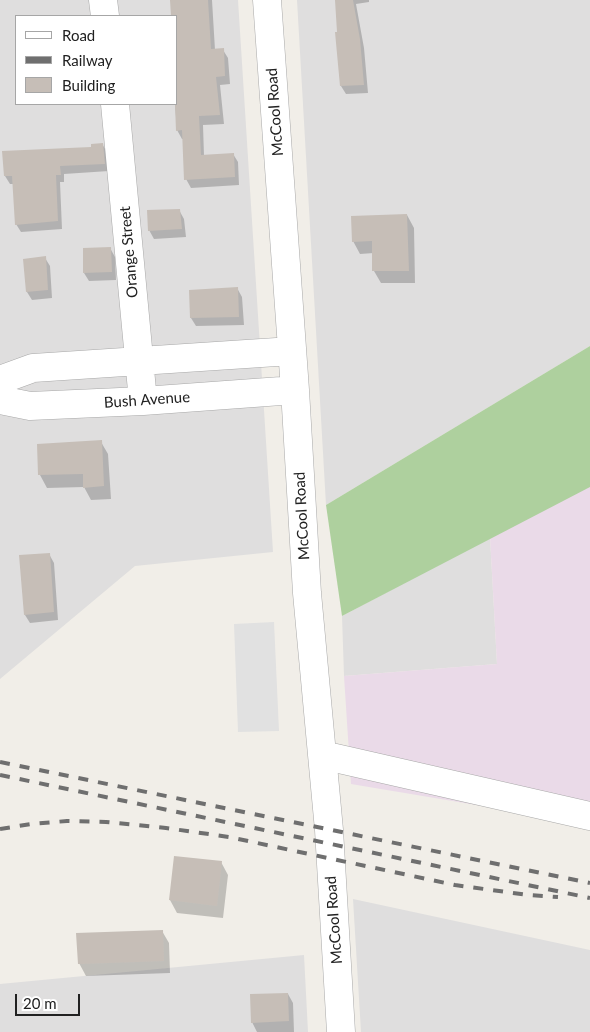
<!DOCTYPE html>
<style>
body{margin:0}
#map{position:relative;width:590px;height:1032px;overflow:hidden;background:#f1eee8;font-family:Lato,sans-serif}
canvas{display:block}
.legend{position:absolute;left:15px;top:15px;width:162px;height:90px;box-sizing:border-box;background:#fff;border:1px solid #a6a6a6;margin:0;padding:6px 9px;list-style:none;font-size:15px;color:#212121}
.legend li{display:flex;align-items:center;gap:10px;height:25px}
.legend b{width:25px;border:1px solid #a6a6a6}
.scale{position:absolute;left:15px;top:994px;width:65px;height:22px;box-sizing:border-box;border:2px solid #212121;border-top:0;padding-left:6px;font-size:15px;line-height:18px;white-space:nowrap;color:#212121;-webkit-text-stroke:4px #fff;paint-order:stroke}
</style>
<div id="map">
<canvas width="590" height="1032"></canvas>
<ul class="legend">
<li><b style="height:6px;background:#fff"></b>Road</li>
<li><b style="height:6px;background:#6f6f6f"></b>Railway</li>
<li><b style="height:14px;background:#c6beb7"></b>Building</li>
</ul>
<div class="scale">20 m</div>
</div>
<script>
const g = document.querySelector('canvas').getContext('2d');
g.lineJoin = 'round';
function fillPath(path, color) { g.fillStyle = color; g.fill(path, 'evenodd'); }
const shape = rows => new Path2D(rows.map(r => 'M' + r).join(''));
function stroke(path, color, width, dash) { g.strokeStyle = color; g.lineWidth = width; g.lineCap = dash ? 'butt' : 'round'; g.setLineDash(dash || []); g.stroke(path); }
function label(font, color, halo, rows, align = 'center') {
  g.font = font + ' Lato,sans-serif'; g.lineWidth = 4.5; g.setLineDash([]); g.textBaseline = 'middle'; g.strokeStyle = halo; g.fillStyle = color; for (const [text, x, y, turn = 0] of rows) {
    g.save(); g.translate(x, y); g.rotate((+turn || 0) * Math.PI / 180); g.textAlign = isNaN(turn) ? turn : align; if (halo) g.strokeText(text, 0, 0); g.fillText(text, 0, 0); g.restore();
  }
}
fillPath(shape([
 [0,0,238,0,273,552,135,566,0,679],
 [16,16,176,16,176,104,16,104],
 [297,0,590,0,590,346,326,505],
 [490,537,497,664,344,676,342,616],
 [353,899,590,950,590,1032,361,1032],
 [304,955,308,1032,0,1032,0,984]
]), '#dfdede');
fillPath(shape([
 [590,486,590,824,351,784,344,676,497,664,490,537]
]), '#eadae8');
fillPath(shape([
 [590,346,590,487,342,616,326,505]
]), '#aed09e');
fillPath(shape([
 [274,622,279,731,238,732,234,624]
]), '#e1e1e1');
fillPath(shape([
 [172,0,212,0,215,50,223,50,228,58,230,84,220,85,224,124,203,125,204,156,233,154,238,162,239,185,191,188,186,179,184,139,182,139,177,130,175,104,176,16,173,16],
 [336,0,369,0,369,2,356,4,364,48,368,93,346,94,341,86],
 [102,144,107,152,109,171,64,174,64,182,60,182,62,229,21,232,16,224,14,184,10,184,5,176],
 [179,210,184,219,186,237,154,239,149,230],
 [407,215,414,228,415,283,381,283,374,271,374,253,360,254,353,241],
 [110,248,115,257,116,280,89,281,84,273],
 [45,258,50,266,52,298,32,300,27,292,24,260],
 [237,288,242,297,244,325,196,326,191,318,190,291],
 [101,442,108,454,111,499,91,500,84,487,47,488,40,475,38,445],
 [49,554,54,563,58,620,30,623,25,615],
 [221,862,228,875,223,918,177,913,170,900],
 [162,931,169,943,170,973,86,976,79,963],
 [288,994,293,1003,294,1032,257,1032,252,1022]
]), '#0003');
fillPath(shape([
 [170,0,208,0,211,49,224,48,225,76,216,77,220,115,199,116,201,155,234,153,235,177,184,180,182,130,176,131,175,104,176,104,176,16,171,16],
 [335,0,353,0,360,39,364,85,340,86,335,32,337,32],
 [103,143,105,164,60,166,61,175,56,175,58,221,15,225,12,176,4,176,2,151,91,147,91,144],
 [180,209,182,229,148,231,147,210],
 [407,214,409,271,372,271,372,241,352,242,351,216],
 [111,247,112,272,83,273,83,248],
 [46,256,48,290,26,292,23,259],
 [238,287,239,317,190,318,189,290],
 [102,440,104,486,83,488,83,474,38,475,37,444],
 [50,553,54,612,24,615,19,555],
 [174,856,222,861,217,906,169,900],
 [163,930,164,961,78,964,76,933],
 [288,993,289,1021,251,1023,250,994]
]), '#c6beb7');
const minor = shape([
 [103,0,105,16],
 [267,0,295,390,307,593,329,830,341,1032],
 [115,104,143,401],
 [0,380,33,368,292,351],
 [0,400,30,406,143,401,295,390],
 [322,755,590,816]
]);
stroke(minor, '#a8a8a8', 29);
stroke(minor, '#fff', 28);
stroke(shape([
 [0,762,590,883],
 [0,775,590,898],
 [0,829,31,824,67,821,106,822,166,828,229,837,455,885,528,895,558,897]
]), '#6f6f6f', 4, [10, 10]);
label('15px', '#212121', '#fff', [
 ["McCool Road",275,112,-94],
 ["Orange Street",129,252,-95],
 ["Bush Avenue",147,400,-4],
 ["McCool Road",302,516,-93],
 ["McCool Road",334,920,-94]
]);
</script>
